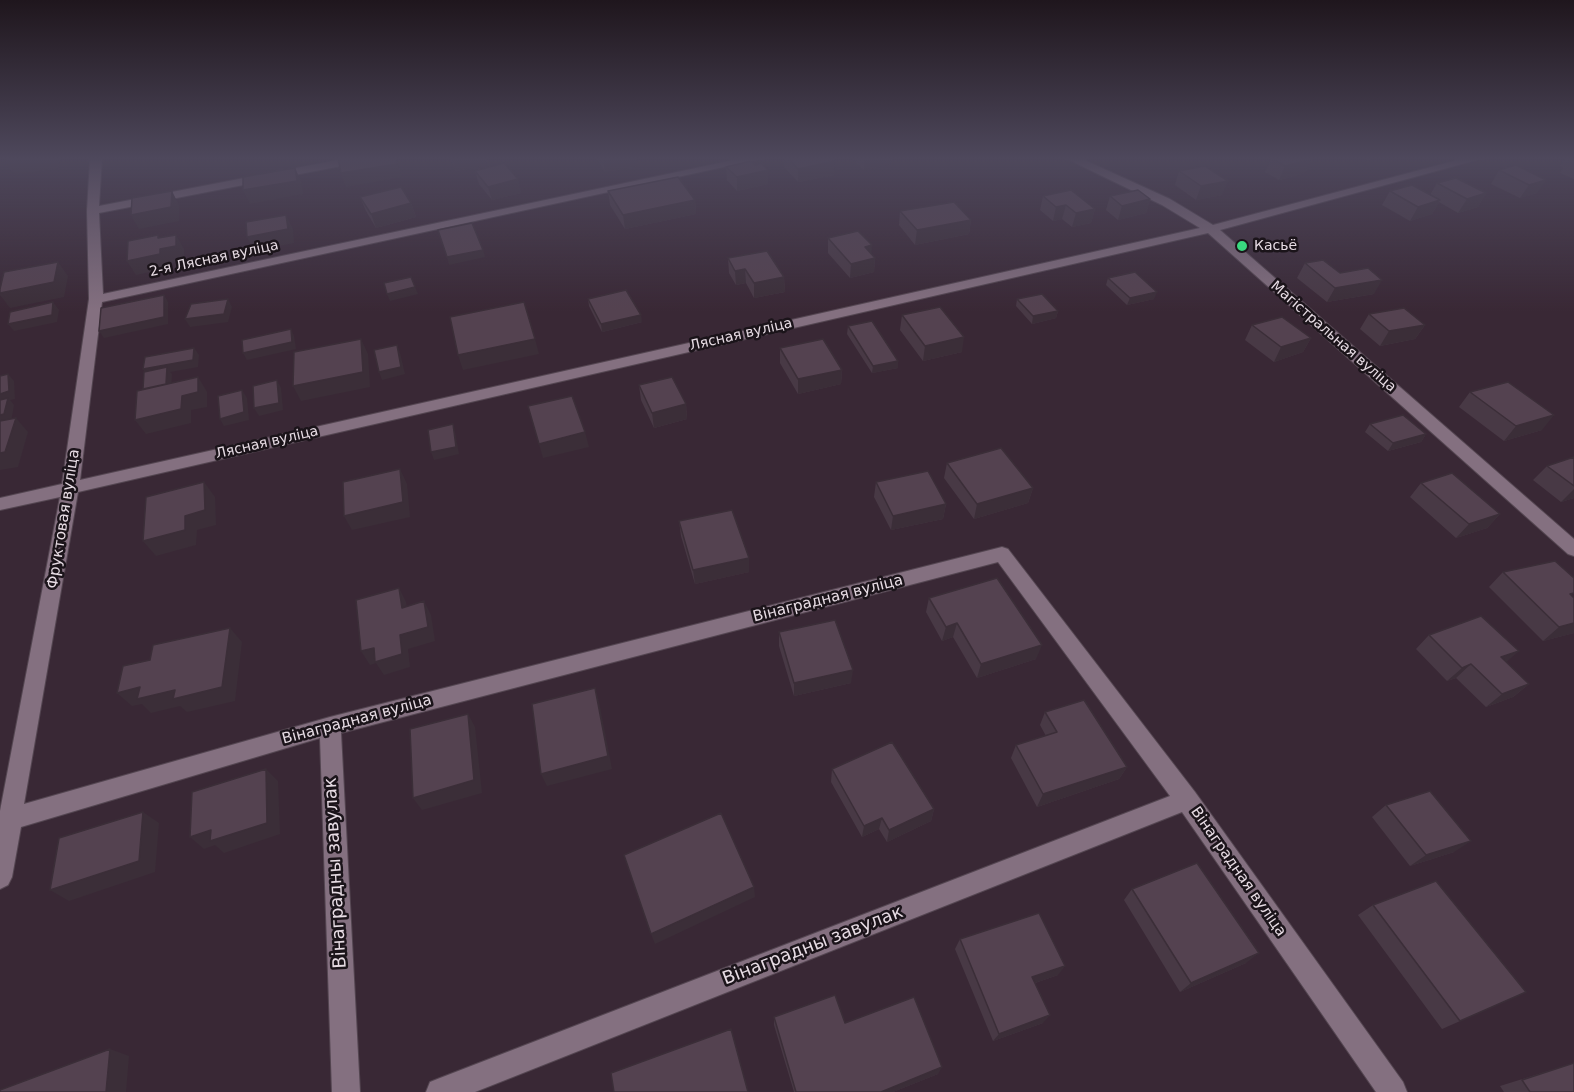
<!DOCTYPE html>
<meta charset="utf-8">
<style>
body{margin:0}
canvas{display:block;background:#392835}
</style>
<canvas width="1574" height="1092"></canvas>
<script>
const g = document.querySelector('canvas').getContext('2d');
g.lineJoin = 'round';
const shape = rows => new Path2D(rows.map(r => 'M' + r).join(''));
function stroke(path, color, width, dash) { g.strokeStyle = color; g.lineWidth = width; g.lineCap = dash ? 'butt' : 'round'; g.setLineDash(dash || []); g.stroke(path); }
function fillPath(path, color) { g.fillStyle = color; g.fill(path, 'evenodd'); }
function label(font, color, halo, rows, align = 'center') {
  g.font = font + ' "DejaVu Sans",sans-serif'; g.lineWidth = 5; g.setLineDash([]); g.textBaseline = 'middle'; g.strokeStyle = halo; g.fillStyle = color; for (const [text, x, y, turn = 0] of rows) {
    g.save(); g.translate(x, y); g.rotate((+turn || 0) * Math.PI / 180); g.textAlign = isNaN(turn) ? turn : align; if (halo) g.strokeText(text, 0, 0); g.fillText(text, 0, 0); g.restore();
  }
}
const street = shape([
 [90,158,102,158,99,206,348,158,372,158,367,161,99,213,103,294,743,158,765,158,102,302,80,480,1200,228,1162,205,1065,158,1080,158,1170,199,1213,225,1465,158,1484,158,1220,230,1574,539,1574,556,1568,554,1208,233,78,492,24,804,330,717,1002,547,1008,549,1195,792,1403,1082,1407,1092,1376,1092,1182,812,475,1092,426,1092,430,1082,440,1078,1170,796,998,562,341,733,360,1092,332,1092,320,738,21,827,12,877,8,885,0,889,0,811,60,497,0,510,0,498,62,484,89,299,87,211,90,158]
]);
stroke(street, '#544651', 2);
fillPath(street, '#847080');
fillPath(shape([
 [450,158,485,158,487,165,456,171],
 [596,158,636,158,638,166,605,172],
 [784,158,832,158,834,175,798,182,784,167],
 [852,158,892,158,891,164,864,170],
 [1271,158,1311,159,1305,173,1279,180,1265,172],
 [1565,158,1574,158,1574,179,1560,173,1563,168,1560,166],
 [1516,165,1537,193,1520,198,1491,184,1499,170],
 [726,167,768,184,737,191,727,180],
 [475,171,521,193,492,200,479,184],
 [1179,171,1222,195,1196,200,1175,185],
 [1437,183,1486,193,1478,207,1458,213,1439,202,1432,214,1410,221,1382,205,1390,191,1430,195],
 [608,191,695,200,696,214,625,229,610,205],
 [1043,196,1095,209,1091,223,1072,227,1062,219,1053,221,1040,210],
 [1110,196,1150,199,1146,213,1118,220,1106,210],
 [360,197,411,203,416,217,376,228,366,211],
 [900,211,971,220,969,234,915,245,899,225],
 [828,238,871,254,875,258,874,272,850,278,828,253],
 [728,258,784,277,785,292,754,298,746,283,736,285,729,273],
 [1305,263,1340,273,1374,294,1327,302,1297,278],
 [1108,278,1154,299,1127,305,1106,285],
 [588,299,642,322,602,332,589,306],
 [1017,299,1058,311,1056,318,1032,324,1016,306],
 [1369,314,1425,325,1415,339,1380,346,1360,329],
 [902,315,962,352,923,361,900,330],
 [1252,325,1311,338,1303,352,1274,362,1245,340],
 [848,326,898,361,898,368,872,373,847,334],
 [780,348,842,370,841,384,798,394,780,363],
 [639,385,686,404,687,419,654,428,641,400],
 [1470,392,1542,430,1504,441,1459,407],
 [1370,424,1426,434,1421,442,1388,451,1365,432],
 [1574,457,1574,498,1561,502,1533,480,1547,466],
 [947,463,1033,488,1028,503,974,519,944,478],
 [876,482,946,504,943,519,891,530,874,497],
 [1421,483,1500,514,1487,528,1456,538,1410,497],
 [679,521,749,558,749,572,695,584,681,536],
 [1503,572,1574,633,1543,641,1489,587],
 [929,598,1036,659,977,678,953,637,942,641,926,612],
 [779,632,851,683,794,696,779,646],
 [1429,635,1506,662,1529,684,1513,697,1486,707,1456,678,1447,681,1416,649],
 [1045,712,1127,767,1119,779,1037,807,1011,758,1016,745,1046,736,1040,725],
 [832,769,934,809,931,821,887,842,879,829,862,837,831,782],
 [1386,805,1454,852,1410,866,1372,817],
 [1132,889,1246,963,1180,992,1124,900],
 [1373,905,1526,992,1442,1029,1358,915],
 [960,939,1058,975,1035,983,1043,1023,993,1041,955,949],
 [774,1017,845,1023,938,1074,893,1092,794,1092,774,1025],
 [1574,1063,1574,1092,1504,1092,1500,1086]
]), '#483945');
fillPath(shape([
 [27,158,61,158,58,168,15,175,6,162],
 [396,158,401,177,346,187,341,173],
 [452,158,485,158,487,165,456,171],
 [606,158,636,158,638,166,605,172,603,159],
 [865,158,892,158,891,164,864,170],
 [1367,158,1376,158,1365,161],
 [1311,159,1305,173,1279,180,1285,166],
 [835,161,834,175,798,182,798,169],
 [295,168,301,181,303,194,250,204,243,190],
 [768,170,768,184,737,191,737,177],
 [518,179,521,193,492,200,488,187],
 [1546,180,1537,193,1520,198,1529,185],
 [1228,181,1222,195,1196,200,1201,186],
 [172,191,179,205,179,221,139,229,131,215],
 [1486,193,1478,207,1458,213,1467,199],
 [1150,199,1146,213,1118,220,1122,206],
 [695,200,696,214,625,229,623,215],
 [1440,200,1432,214,1410,221,1418,207],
 [411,203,416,217,376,228,371,214],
 [1066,205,1062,219,1053,221,1056,207],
 [1095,209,1091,223,1072,227,1076,213],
 [286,215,293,229,294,243,254,251,247,237],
 [971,220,969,234,915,245,917,230],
 [158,235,166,248,176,235,184,249,184,260,168,264,168,268,136,275,127,261,158,238],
 [872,245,871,259,875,258,874,272,850,278,851,264,865,247],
 [483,250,485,257,449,265,447,257],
 [58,262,68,276,64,297,10,308,0,295,0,293],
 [745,269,746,283,736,285,735,271],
 [784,277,785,292,754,298,754,283],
 [1382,280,1374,294,1327,302,1335,288],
 [415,287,418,294,390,301,387,294],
 [1157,292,1154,299,1127,305,1130,298],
 [164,295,168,302,168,324,104,338,99,331],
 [228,299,232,307,228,322,190,327,185,319],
 [53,302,59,310,57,322,14,331,8,324],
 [1058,311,1056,318,1032,324,1033,316],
 [641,315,642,322,602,332,601,324],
 [1425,325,1415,339,1380,346,1389,331],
 [291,329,294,336,296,349,247,360,243,353],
 [964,337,962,352,923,361,925,346],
 [1311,338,1303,352,1274,362,1281,347],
 [361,339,368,354,370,387,301,401,293,386],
 [535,339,539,354,463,370,458,355],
 [397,345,400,353,405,374,382,380,379,372],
 [194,348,199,355,198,367,170,372,172,374,171,391,148,377,143,369],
 [898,361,898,368,872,373,873,366],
 [842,370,841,384,798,394,798,379],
 [8,374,14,381,15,399,10,400,14,405,11,422,0,424,0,394],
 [198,377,207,392,207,407,191,410,191,423,146,434,135,420,182,396],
 [277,380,281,388,283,410,259,416,254,408],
 [242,390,247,398,249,420,224,426,220,419],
 [686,404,687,419,654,428,652,413],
 [1554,415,1542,430,1504,441,1516,426],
 [16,418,28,432,18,467,0,470,0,453],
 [453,424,455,432,459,454,434,460,431,452],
 [585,432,589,447,543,458,539,444],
 [1426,434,1421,442,1388,451,1393,443],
 [400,469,407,484,410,517,352,530,344,516],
 [204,482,215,497,216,525,197,530,196,545,156,556,143,541,185,516],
 [1033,488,1028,503,974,519,977,504],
 [1574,489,1574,498,1561,502],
 [946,504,943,519,891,530,893,516],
 [1500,514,1487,528,1456,538,1469,524],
 [749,558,749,572,695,584,693,570],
 [399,588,406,602,409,622,402,608],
 [424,601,431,615,435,641,408,649,410,667,384,675,376,663,370,665,361,651,374,648,400,635],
 [957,623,953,637,942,641,946,627],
 [1574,623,1574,633,1543,641,1559,627],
 [230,628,242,642,235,701,187,712,180,706,151,713,142,704,132,706,117,693],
 [1042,645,1036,659,977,678,981,664],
 [1519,651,1503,665,1501,657],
 [1471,664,1456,678,1447,681,1462,668],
 [853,670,851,683,794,696,794,683],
 [1529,684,1513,697,1486,707,1502,694],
 [595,688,599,702,612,769,547,786,541,774],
 [468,714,475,727,482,793,422,810,413,798],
 [1127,767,1119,779,1037,807,1043,794],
 [266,769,278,781,280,834,224,853,215,845,204,849,190,837],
 [934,809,931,821,887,842,889,830],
 [143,812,159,823,155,872,69,901,50,890],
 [882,818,879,829,862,837,864,826],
 [1471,841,1454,852,1410,866,1426,855],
 [754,887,755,897,655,944,651,934],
 [1259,953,1246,963,1180,992,1191,983],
 [1065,966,1058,975,1026,986,1032,977],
 [1050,1015,1043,1023,993,1041,999,1034],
 [110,1049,129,1056,126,1092,106,1092],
 [942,1067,938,1074,893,1092,881,1092]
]), '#3b2e38');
const building = shape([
 [7,158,27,158,6,162,7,158],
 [338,158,395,158,397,164,341,173,338,158],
 [788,158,832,158,835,161,798,169,788,158],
 [1271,158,1310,158,1311,159,1285,166,1271,158],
 [751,161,755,165,761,163,768,170,737,177,726,167,751,161],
 [504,163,518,179,488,187,475,171,504,163],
 [1516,165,1546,180,1529,185,1499,170,1516,165],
 [1205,166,1228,181,1201,186,1179,171,1205,166],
 [295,168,297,181,243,190,243,177,295,168],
 [678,177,695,200,623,215,608,191,678,177],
 [1456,178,1486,193,1467,199,1437,183,1456,178],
 [1412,185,1440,200,1418,207,1390,191,1412,185],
 [401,187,411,203,371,214,360,197,401,187],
 [1071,190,1095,209,1076,213,1066,205,1056,207,1043,196,1071,190],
 [1138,190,1150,199,1122,206,1110,196,1138,190],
 [172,191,171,207,131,215,132,198,172,191],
 [954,202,971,220,917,230,900,211,954,202],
 [286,215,288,229,247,237,246,222,286,215],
 [472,223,483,250,447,257,438,230,472,223],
 [858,231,872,245,865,247,875,258,851,264,828,238,858,231],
 [158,235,158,238,176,235,176,246,160,249,160,254,127,261,128,241,158,235],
 [767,251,784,277,754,283,745,269,735,271,728,258,767,251],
 [1323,260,1340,273,1368,268,1382,280,1335,288,1305,263,1323,260],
 [58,262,54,282,0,293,0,289,4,272,58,262],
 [1135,272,1157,292,1130,298,1108,278,1135,272],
 [411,277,415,287,387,294,384,283,411,277],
 [626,290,641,315,601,324,588,299,626,290],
 [1042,294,1058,311,1033,316,1017,299,1042,294],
 [164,295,164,317,99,331,101,308,164,295],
 [228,299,224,314,185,319,191,304,228,299],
 [53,302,52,315,8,324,10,312,53,302],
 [524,302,535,339,458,355,450,317,524,302],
 [940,307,964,337,925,346,902,315,940,307],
 [1404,308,1425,325,1389,331,1369,314,1404,308],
 [1282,317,1311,338,1281,347,1252,325,1282,317],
 [872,321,898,361,873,366,848,326,872,321],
 [291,329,292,342,243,353,242,340,291,329],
 [361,339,363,372,293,386,294,352,361,339],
 [823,339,842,370,798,379,780,348,823,339],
 [397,345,401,367,379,372,374,350,397,345],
 [194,348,193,360,143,369,145,357,194,348],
 [167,367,166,384,143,389,144,372,167,367],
 [8,374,9,391,0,394,0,376,8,374],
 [198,377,198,392,182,396,181,409,135,420,137,391,198,377],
 [672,377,686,404,652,413,639,385,672,377],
 [277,380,279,403,254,408,253,386,277,380],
 [1508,382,1554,415,1516,426,1470,392,1508,382],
 [242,390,244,412,220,419,218,396,242,390],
 [572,396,585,432,539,444,528,406,572,396],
 [8,398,4,414,0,415,0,400,8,398],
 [1403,415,1426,434,1393,443,1370,424,1403,415],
 [16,418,5,452,0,453,0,421,16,418],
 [453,424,456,447,431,452,428,430,453,424],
 [1001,448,1033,488,977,504,947,463,1001,448],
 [1574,457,1574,486,1547,466,1574,457],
 [400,469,403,502,344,516,343,482,400,469],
 [928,471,946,504,893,516,876,482,928,471],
 [1452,473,1500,514,1469,524,1421,483,1452,473],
 [204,482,205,510,185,516,185,530,143,541,146,497,204,482],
 [732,510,749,558,693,570,679,521,732,510],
 [1555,561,1574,578,1574,593,1570,594,1574,598,1574,623,1559,627,1503,572,1555,561],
 [997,578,1042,645,981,664,957,623,946,627,929,598,997,578],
 [399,588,402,608,424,601,428,627,400,635,402,654,375,662,374,648,361,651,356,600,399,588],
 [1481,616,1519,651,1501,657,1529,684,1502,694,1471,664,1462,668,1429,635,1481,616],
 [835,620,853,670,794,683,779,632,835,620],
 [230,628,222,687,173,699,175,690,137,699,140,687,117,693,123,666,150,660,153,645,230,628],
 [595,688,608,756,541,774,532,704,595,688],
 [1084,700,1127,767,1043,794,1016,745,1057,732,1045,712,1084,700],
 [468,714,474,780,413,798,410,729,468,714],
 [892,742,934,809,889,830,882,818,864,826,832,769,892,742],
 [266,769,267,823,210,841,211,830,190,837,192,792,266,769],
 [1430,791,1471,841,1426,855,1386,805,1430,791],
 [143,812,139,861,50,890,59,838,143,812],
 [721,813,754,887,651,934,624,855,721,813],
 [1197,863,1259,953,1191,983,1132,889,1197,863],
 [1436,881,1526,992,1460,1021,1373,905,1436,881],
 [1039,913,1065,966,1032,977,1050,1015,999,1034,960,939,1039,913],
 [835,995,845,1023,914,997,942,1067,881,1092,796,1092,774,1017,835,995],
 [731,1029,748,1092,614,1092,611,1073,731,1029],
 [110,1049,106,1092,0,1092,0,1090,110,1049],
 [1574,1063,1574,1092,1530,1092,1522,1080,1574,1063]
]);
fillPath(building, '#544250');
stroke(building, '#3b2e38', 1.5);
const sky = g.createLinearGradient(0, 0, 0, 311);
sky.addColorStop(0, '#1f161d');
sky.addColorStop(0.51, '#4e485c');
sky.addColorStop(1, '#4e485c00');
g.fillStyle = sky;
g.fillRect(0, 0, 1574, 311);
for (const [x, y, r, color] of [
 [1242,246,6,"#39d87f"]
]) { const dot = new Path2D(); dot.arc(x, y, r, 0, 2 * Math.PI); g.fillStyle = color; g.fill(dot); stroke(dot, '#1b141a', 2); }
label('14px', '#e7dce4', '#1b141a', [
 ["Касьё",1254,246]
], 'left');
label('14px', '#e7dce4', '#1b141a', [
 ["2-я Лясная вуліца",214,259,-12],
 ["Лясная вуліца",741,335,-13],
 ["Магістральная вуліца",1333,337,41],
 ["Лясная вуліца",267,443,-13]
]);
label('15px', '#e7dce4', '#1b141a', [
 ["Фруктовая вуліца",64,519,-81],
 ["Вінаградная вуліца",828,599,-14],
 ["Вінаградная вуліца",357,720,-15],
 ["Вінаградная вуліца",1238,872,55]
]);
label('18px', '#e7dce4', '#1b141a', [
 ["Вінаградны завулак",336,873,-93],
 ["Вінаградны завулак",813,946,-21]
]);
</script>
